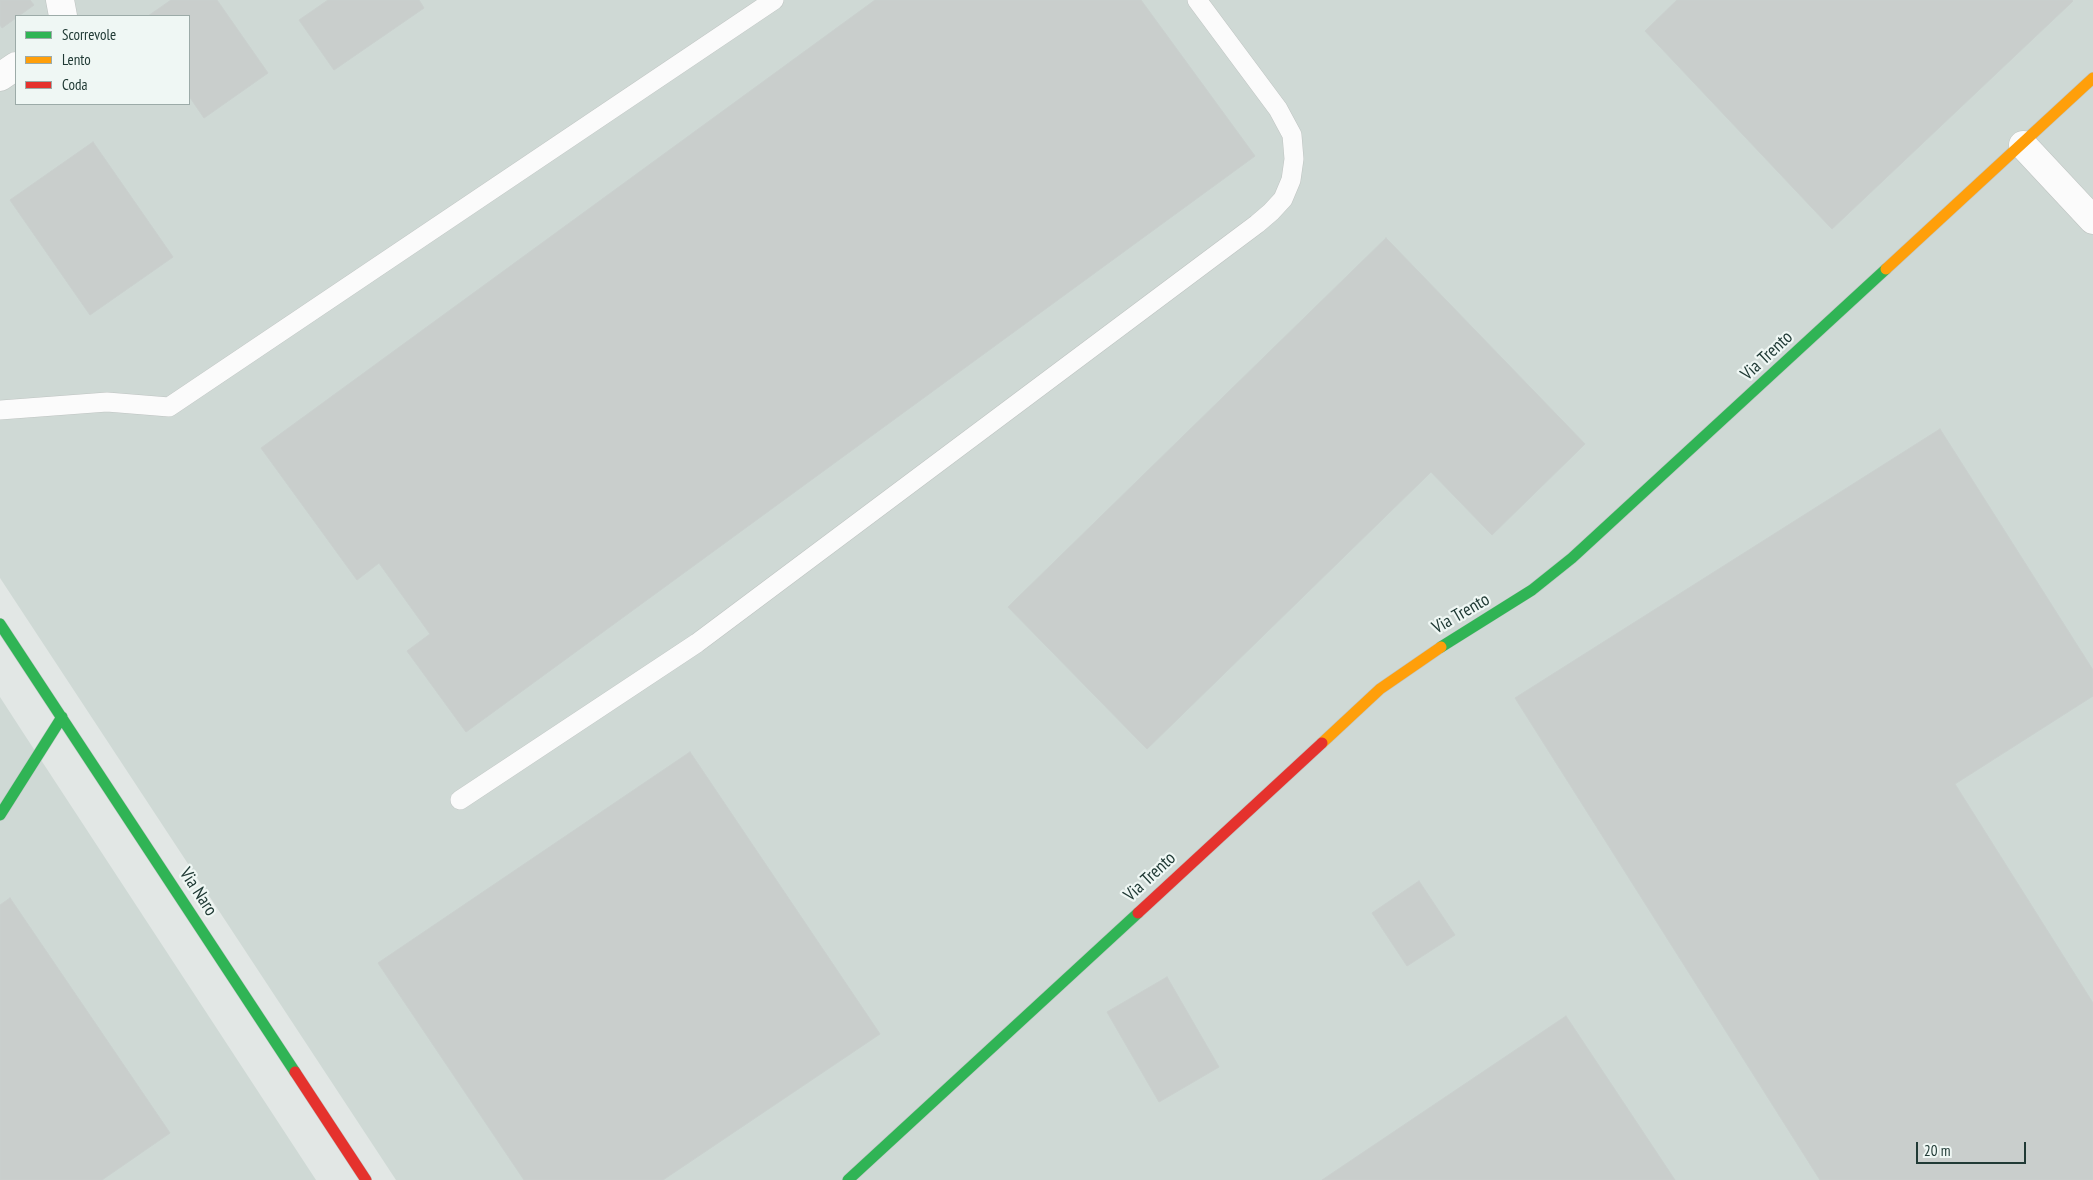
<!DOCTYPE html>
<style>
body{margin:0}
#map{position:relative;width:2093px;height:1180px;overflow:hidden;background:#e2e7e5;font-family:"PT Sans Narrow",sans-serif}
canvas{display:block}
.legend{position:absolute;left:15px;top:15px;width:175px;height:90px;box-sizing:border-box;background:#eff7f4;border:1px solid #9caba8;margin:0;padding:6px 9px;list-style:none;font-size:15px;color:#203a35}
.legend li{display:flex;align-items:center;gap:10px;height:25px}
.legend b{width:25px;border:1px solid #9caba8}
.scale{position:absolute;left:1916px;top:1142px;width:110px;height:22px;box-sizing:border-box;border:2px solid #203a35;border-top:0;padding-left:6px;font-size:15px;line-height:18px;white-space:nowrap;color:#203a35;-webkit-text-stroke:4px #eff7f4;paint-order:stroke}
</style>
<div id="map">
<canvas width="2093" height="1180"></canvas>
<ul class="legend">
<li><b style="height:6px;background:#30b455"></b>Scorrevole</li>
<li><b style="height:6px;background:#ff9f0a"></b>Lento</li>
<li><b style="height:6px;background:#e5322d"></b>Coda</li>
</ul>
<div class="scale">20 m</div>
</div>
<script>
const g = document.querySelector('canvas').getContext('2d');
g.lineJoin = 'round';
function fillPath(path, color) { g.fillStyle = color; g.fill(path, 'evenodd'); }
const shape = rows => new Path2D(rows.map(r => 'M' + r).join(''));
function stroke(path, color, width, dash) { g.strokeStyle = color; g.lineWidth = width; g.lineCap = dash ? 'butt' : 'round'; g.setLineDash(dash || []); g.stroke(path); }
function label(font, color, halo, rows, align = 'center') {
  g.font = font + ' "PT Sans Narrow",sans-serif'; g.lineWidth = 4.5; g.setLineDash([]); g.textBaseline = 'middle'; g.strokeStyle = halo; g.fillStyle = color; for (const [text, x, y, turn = 0] of rows) {
    g.save(); g.translate(x, y); g.rotate((+turn || 0) * Math.PI / 180); g.textAlign = isNaN(turn) ? turn : align; if (halo) g.strokeText(text, 0, 0); g.fillText(text, 0, 0); g.restore();
  }
}
fillPath(shape([
 [0,0,2093,0,2093,1180,396,1180,0,578],
 [16,16,189,16,189,104,16,104],
 [0,697,24,734,316,1180,0,1180]
]), '#cfd9d5');
const building = shape([
 [0,0,30,0,34,5,2,28,0,25,0,0],
 [171,0,217,0,268,73,204,118,189,96,189,16,148,16,171,0],
 [328,0,419,0,424,8,334,70,299,20,328,0],
 [875,0,1141,0,1255,156,466,732,407,651,430,634,379,563,357,580,261,448,875,0],
 [1677,0,2072,0,2073,1,1832,229,1645,31,1677,0],
 [93,142,173,257,90,315,10,200,93,142],
 [1386,238,1585,444,1492,535,1431,472,1147,749,1008,607,1386,238],
 [1940,429,2093,670,2093,696,1955,784,2093,1003,2093,1180,1820,1180,1515,698,1940,429],
 [690,752,880,1034,663,1180,524,1180,378,963,690,752],
 [1419,881,1455,935,1407,966,1372,913,1419,881],
 [10,898,170,1133,102,1180,0,1180,0,905,10,898],
 [1167,977,1219,1067,1159,1102,1107,1012,1167,977],
 [1566,1016,1675,1180,1322,1180,1566,1016]
]);
fillPath(building, '#c9cecc');
stroke(building, '#cad0ce', 1);
const lane = shape([
 [0,410,107,402,169,407,774,0],
 [460,800,697,643,1257,224,1271,212,1283,199,1291,180,1294,159,1292,135,1278,109,1197,0]
]);
const street = shape([
 [60,0,63,16],
 [0,77,16,66],
 [2023,145,2093,220]
]);
const fast = shape([
 [0,624,295,1072],
 [1441,647,1532,590,1572,558,1886,269],
 [0,815,62,717],
 [848,1180,1138,913]
]);
const slow = shape([
 [1886,269,2093,78],
 [1322,743,1380,689,1441,647]
]);
const jam = shape([
 [1138,913,1322,743],
 [295,1072,366,1180]
]);
stroke(lane, '#bfc4c2', 20);
stroke(street, '#bfc4c2', 29);
stroke(fast, '#bec5c3', 12);
stroke(slow, '#bec5c3', 12);
stroke(jam, '#bec5c3', 12);
stroke(lane, '#fbfbfb', 19);
stroke(street, '#fbfbfb', 28);
stroke(fast, '#30b455', 11);
stroke(slow, '#ff9f0a', 11);
stroke(jam, '#e5322d', 11);
label('18px', '#203a35', '#eff7f4', [
 ["Via Trento",1767,356,-43],
 ["Via Trento",1461,614,-30],
 ["Via Trento",1150,877,-43],
 ["Via Naro",198,892,57]
]);
</script>
